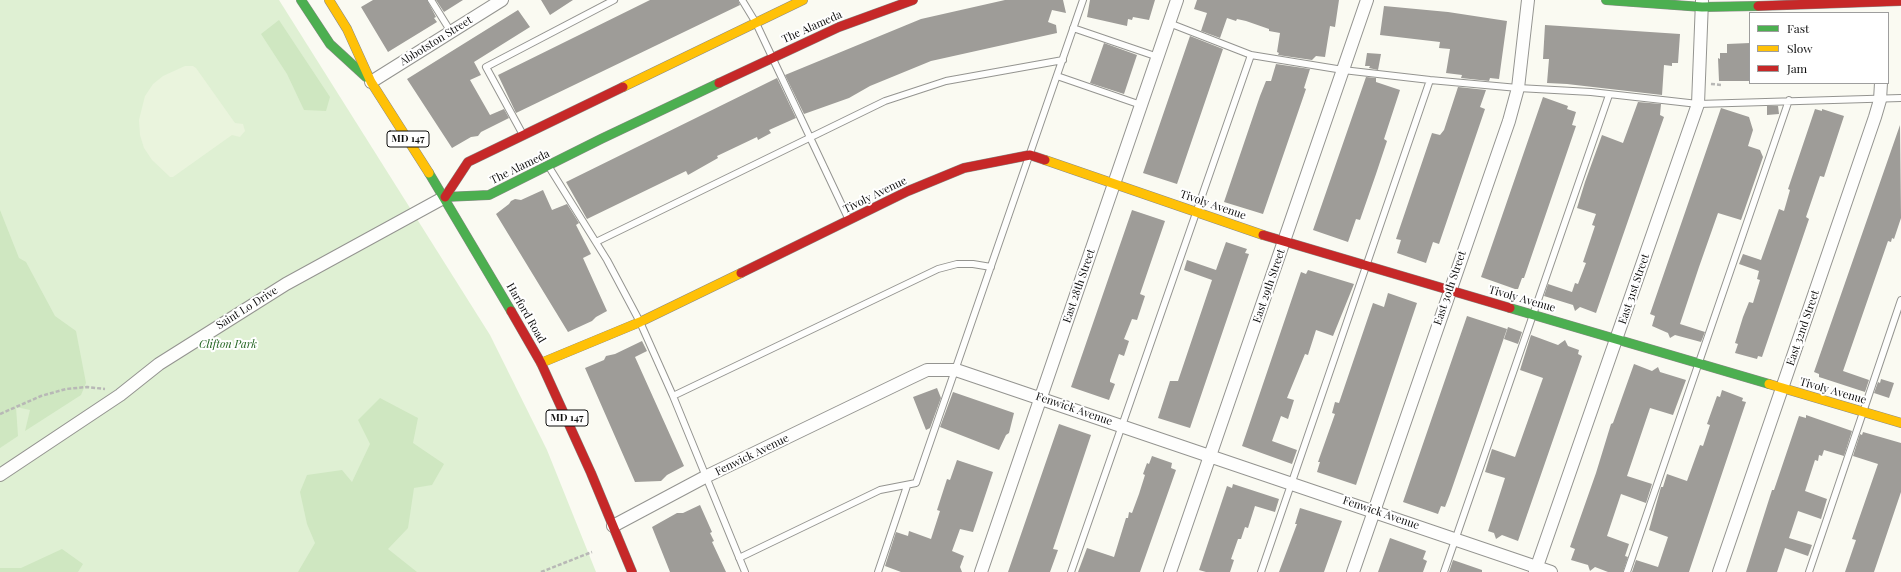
<!DOCTYPE html>
<style>
body{margin:0}
#map{position:relative;width:1901px;height:572px;overflow:hidden;background:#fafaf2;font-family:"Playfair Display",serif}
canvas{display:block}
.legend{position:absolute;left:1749px;top:12px;width:140px;height:72px;box-sizing:border-box;background:#fff;border:1px solid #9e9e9e;margin:0;padding:5px 7px;list-style:none;font-size:12px;color:#0d0d0d}
.legend li{display:flex;align-items:center;gap:8px;height:20px}
.legend b{width:20px;border:1px solid #9e9e9e}
</style>
<div id="map">
<canvas width="1901" height="572"></canvas>
<ul class="legend">
<li><b style="height:5px;background:#4caf50"></b>Fast</li>
<li><b style="height:5px;background:#ffc107"></b>Slow</li>
<li><b style="height:5px;background:#c62828"></b>Jam</li>
</ul>
</div>
<script>
const g = document.querySelector('canvas').getContext('2d');
g.lineJoin = 'round';
function fillPath(path, color) { g.fillStyle = color; g.fill(path, 'evenodd'); }
const shape = rows => new Path2D(rows.map(r => 'M' + r).join(''));
function stroke(path, color, width, dash) { g.strokeStyle = color; g.lineWidth = width; g.lineCap = dash ? 'butt' : 'round'; g.setLineDash(dash || []); g.stroke(path); }
function label(font, color, halo, rows, align = 'center') {
  g.font = font + ' "Playfair Display",serif'; g.lineWidth = 4; g.setLineDash([]); g.textBaseline = 'middle'; g.strokeStyle = halo; g.fillStyle = color; for (const [text, x, y, turn = 0] of rows) {
    g.save(); g.translate(x, y); g.rotate((+turn || 0) * Math.PI / 180); g.textAlign = isNaN(turn) ? turn : align; if (halo) g.strokeText(text, 0, 0); g.fillText(text, 0, 0); g.restore();
  }
}
fillPath(shape([
 [0,0,279,0,490,335,547,450,596,572,0,572]
]), '#dff0d3');
fillPath(shape([
 [279,20,330,97,326,111,304,110,287,74,261,34],
 [0,210,19,258,26,262,55,316,76,331,86,383,81,395,25,431,30,410,16,407,18,436,0,448],
 [380,398,418,418,413,443,444,464,432,485,414,488,408,528,388,549,417,572,298,572,315,543,307,524,300,492,307,475,342,470,352,482,370,444,358,420],
 [62,549,83,564,78,572,0,572,0,568,21,568]
]), '#cfe7c1');
fillPath(shape([
 [185,66,193,66,196,68,235,123,243,124,245,131,240,137,232,135,173,177,170,177,152,160,144,148,140,135,139,120,145,96,153,84,163,76]
]), '#eaf4dd');
fillPath(shape([
 [373,0,427,0,436,17,434,18,437,22,388,52,361,7],
 [436,0,463,0,444,12],
 [541,0,573,0,550,15],
 [650,0,738,0,740,5,516,113,498,75],
 [1005,0,1063,0,1066,13,1052,10,1048,22,1056,25,1057,33,931,61,870,86,849,98,804,114,785,75,921,19],
 [1090,0,1155,0,1149,20,1133,17,1132,20,1128,19,1127,26,1087,17],
 [1197,0,1339,0,1335,27,1330,26,1325,57,1316,56,1312,60,1278,55,1279,53,1277,52,1280,33,1269,31,1269,29,1246,21,1237,19,1236,21,1227,18,1220,38,1201,31,1207,13,1194,9],
 [1384,6,1448,12,1507,21,1499,79,1490,78,1489,81,1461,78,1462,75,1446,73,1450,49,1439,48,1440,42,1380,35],
 [518,10,530,27,474,62,481,75,470,80,490,115,504,109,509,118,481,132,478,136,471,137,452,148,407,79],
 [1545,25,1680,34,1678,63,1672,63,1672,66,1664,65,1662,95,1567,84,1547,83,1549,59,1543,59],
 [1190,36,1223,49,1177,184,1143,173],
 [1104,43,1137,55,1124,94,1090,83],
 [1750,43,1750,81,1719,81,1718,58,1720,59,1720,53,1727,53,1727,44],
 [1367,53,1381,54,1378,70,1369,68,1370,66,1365,66],
 [1276,64,1310,69,1304,88,1306,89,1263,214,1224,202,1260,96,1266,81,1271,81],
 [1366,77,1376,78,1376,82,1400,90,1384,139,1387,141,1376,174,1360,220,1356,219,1348,242,1313,230],
 [777,78,796,118,769,130,771,133,758,140,757,137,717,156,718,158,688,175,686,171,587,219,566,182],
 [1458,87,1486,90,1480,107,1485,109,1439,244,1433,242,1426,263,1397,253,1401,240,1396,239,1432,133,1440,135,1444,130],
 [1543,97,1568,106,1567,109,1576,112,1572,125,1576,126,1524,278,1522,278,1518,289,1515,289,1481,277],
 [1638,102,1661,104,1660,115,1664,117,1596,313,1580,307,1575,311,1573,305,1544,296,1548,284,1572,292,1575,283,1578,284,1586,263,1583,262,1595,226,1592,225,1596,214,1577,208,1585,182,1602,135,1623,143],
 [1767,106,1778,106,1779,114,1767,115],
 [1721,108,1749,117,1753,130,1748,146,1760,150,1763,157,1741,220,1718,213,1699,267,1680,324,1705,332,1701,342,1675,335,1670,338,1668,333,1652,326,1655,316,1650,314],
 [1815,109,1822,111,1822,109,1844,116,1824,177,1820,176,1806,217,1809,219,1762,357,1758,356,1757,359,1735,353,1738,344,1735,343,1743,317,1749,302,1753,303,1760,280,1757,279,1759,271,1739,264,1743,254,1761,260,1779,209,1784,211,1790,190,1788,189],
 [1900,125,1901,218,1894,239,1892,238,1891,242,1888,241,1843,371,1869,380,1865,392,1819,377,1819,374,1814,372],
 [543,190,552,210,567,204,579,223,576,225,591,254,583,258,607,311,596,317,592,321,568,332,496,214,509,204,511,201,515,199,521,200],
 [1132,210,1165,221,1140,294,1145,296,1137,320,1132,319,1124,339,1129,341,1124,356,1119,354,1110,380,1110,382,1115,384,1109,400,1071,387],
 [1226,242,1247,249,1245,253,1249,254,1190,428,1158,418,1170,381,1178,381,1212,280,1184,270,1187,260,1216,270],
 [1308,270,1354,284,1333,336,1316,330,1308,355,1305,354,1287,398,1294,400,1288,419,1281,416,1272,441,1297,450,1292,464,1242,446,1301,272,1306,274],
 [1388,293,1417,303,1356,485,1317,472,1320,462,1318,462,1335,414,1332,413,1335,402,1339,403,1373,303,1384,307],
 [1467,316,1507,329,1450,494,1445,507,1441,506,1438,514,1403,502],
 [1508,327,1522,332,1518,344,1504,339],
 [1531,335,1558,345,1565,340,1568,346,1579,350,1578,354,1582,356,1518,541,1502,535,1496,539,1494,533,1488,531,1505,478,1485,472,1492,449,1515,457,1543,378,1520,370],
 [642,341,647,351,635,357,684,466,667,475,661,481,635,482,585,368,604,360,606,356,615,354],
 [1634,364,1652,371,1658,367,1660,372,1686,380,1673,415,1650,408,1627,476,1652,484,1646,503,1621,494,1607,536,1629,544,1625,556,1628,557,1623,572,1608,572,1595,567,1590,571,1588,565,1571,560,1575,549,1570,547,1596,473,1611,424,1613,423],
 [1881,379,1894,383,1889,398,1874,393,1878,382,1880,383],
 [937,388,941,398,930,428,926,430,913,397],
 [1722,390,1743,398,1742,401,1746,402,1689,572,1632,572,1636,560,1658,567,1668,537,1649,530,1661,487,1663,487,1667,474,1687,481,1700,445,1703,446,1710,425,1707,424,1717,396,1720,397],
 [953,392,1014,413,1009,433,1006,435,999,450,940,427],
 [1806,415,1852,431,1844,456,1824,450,1822,456,1819,455,1818,461,1815,460,1805,491,1827,499,1821,519,1798,511,1789,538,1812,545,1808,556,1785,548,1777,572,1746,572,1772,490,1774,490,1799,416,1806,418],
 [1059,424,1091,435,1053,549,1058,550,1050,572,1008,572],
 [1863,432,1901,443,1901,492,1874,572,1845,572,1856,540,1852,539,1878,464,1853,456,1860,434,1862,435],
 [1152,456,1172,463,1171,468,1176,470,1140,572,1078,572,1087,548,1114,557,1126,518,1128,518,1129,512,1132,513,1139,494,1145,475,1143,474,1147,463,1149,464],
 [957,460,993,472,973,532,960,529,952,551,964,556,960,567,962,572,901,572,885,566,896,532,908,536,909,531,931,539,940,511,937,510,947,479,950,480],
 [1233,484,1279,499,1275,512,1255,506,1248,528,1245,527,1241,539,1238,539,1231,559,1234,560,1230,572,1206,572,1199,570,1227,486,1232,488],
 [700,505,712,532,710,533,714,541,712,542,726,572,670,572,652,527,677,513,683,513],
 [1300,508,1342,521,1324,572,1279,572,1297,524,1295,524],
 [1390,538,1426,551,1423,559,1427,561,1423,572,1378,572],
 [1453,560,1482,570,1482,572,1449,572]
]), '#9e9c98');
const lane = shape([
 [431,0,451,32],
 [742,0,756,23,848,218],
 [1169,23,1251,55,1343,70,1430,80,1518,88,1591,92,1698,104,1901,98],
 [1073,28,1158,57],
 [1057,76,1141,105],
 [522,133,486,67,614,0],
 [549,167,607,260,640,322,673,396,745,572],
 [596,242,885,101,946,81,1063,60],
 [673,396,938,269,957,264,973,264,991,267],
 [739,558,880,490,916,483,1083,0],
 [878,572,907,486],
 [1071,572,1251,55],
 [1261,572,1430,80],
 [1444,572,1609,95],
 [1627,572,1789,100],
 [1809,572,1901,300]
]);
const street = shape([
 [371,82,502,0],
 [0,475,120,395,159,364,286,284,445,197],
 [613,526,705,477,910,378,927,370,956,370,1551,572],
 [981,572,1177,0],
 [1170,572,1367,0],
 [1353,572,1509,121,1518,88,1528,0],
 [1535,572,1698,104,1702,1],
 [1719,572,1875,117,1880,100,1881,83]
]);
const fast = shape([
 [301,0,330,44,366,77],
 [1606,0,1702,7,1758,6],
 [429,173,511,311],
 [445,197,489,195,601,139,719,83],
 [1510,308,1769,384]
]);
const slow = shape([
 [329,0,347,29,371,82,429,173],
 [623,87,803,0],
 [1045,160,1263,235],
 [541,363,640,322,741,273],
 [1769,384,1901,423]
]);
const jam = shape([
 [1758,6,1901,1],
 [719,83,839,27,913,0],
 [445,197,468,162,623,87],
 [1263,235,1510,308],
 [741,273,908,191,964,168,1030,155,1045,160],
 [511,311,541,363,591,473,632,572]
]);
stroke(lane, '#949490', 8);
stroke(street, '#949490', 14);
stroke(fast, '#8a8a87', 10);
stroke(slow, '#8a8a87', 10);
stroke(jam, '#8a8a87', 10);
stroke(shape([
 [1711,84,1722,85],
 [0,414,41,396,66,389,87,387,105,389],
 [541,572,592,552]
]), '#b8b8b6', 2.5, [4, 2]);
stroke(lane, '#fefefd', 6);
stroke(street, '#fefefd', 12);
stroke(fast, '#4caf50', 9);
stroke(slow, '#ffc107', 9);
stroke(jam, '#c62828', 9);
for (const [x, y, w] of [
 [408,139,42],
 [567,418,42]
]) { const box = new Path2D(); box.roundRect(x - w / 2, y - 8, w, 16, 3); g.fillStyle = '#fff'; g.fill(box); stroke(box, '#0d0d0d', 1); }
label('bold 10px', '#0d0d0d', null, [
 ["MD 147",408,139],
 ["MD 147",567,418]
]);
label('11px', '#0d0d0d', '#fff', [
 ["The Alameda",812,27,-24],
 ["Abbotston Street",436,41,-32],
 ["The Alameda",520,167,-26],
 ["Tivoly Avenue",875,195,-26],
 ["Tivoly Avenue",1213,205,19],
 ["East 28th Street",1079,286,-71],
 ["East 29th Street",1269,286,-71],
 ["East 30th Street",1450,288,-71],
 ["East 31st Street",1634,289,-71],
 ["Tivoly Avenue",1522,299,16],
 ["Saint Lo Drive",247,308,-32],
 ["Harford Road",526,313,60],
 ["East 32nd Street",1803,328,-71],
 ["Tivoly Avenue",1833,391,16],
 ["Fenwick Avenue",1074,409,19],
 ["Fenwick Avenue",752,455,-26],
 ["Fenwick Avenue",1381,513,19]
]);
label('italic 11px', '#226320', '#fff', [
 ["Clifton Park",228,345]
]);
</script>
